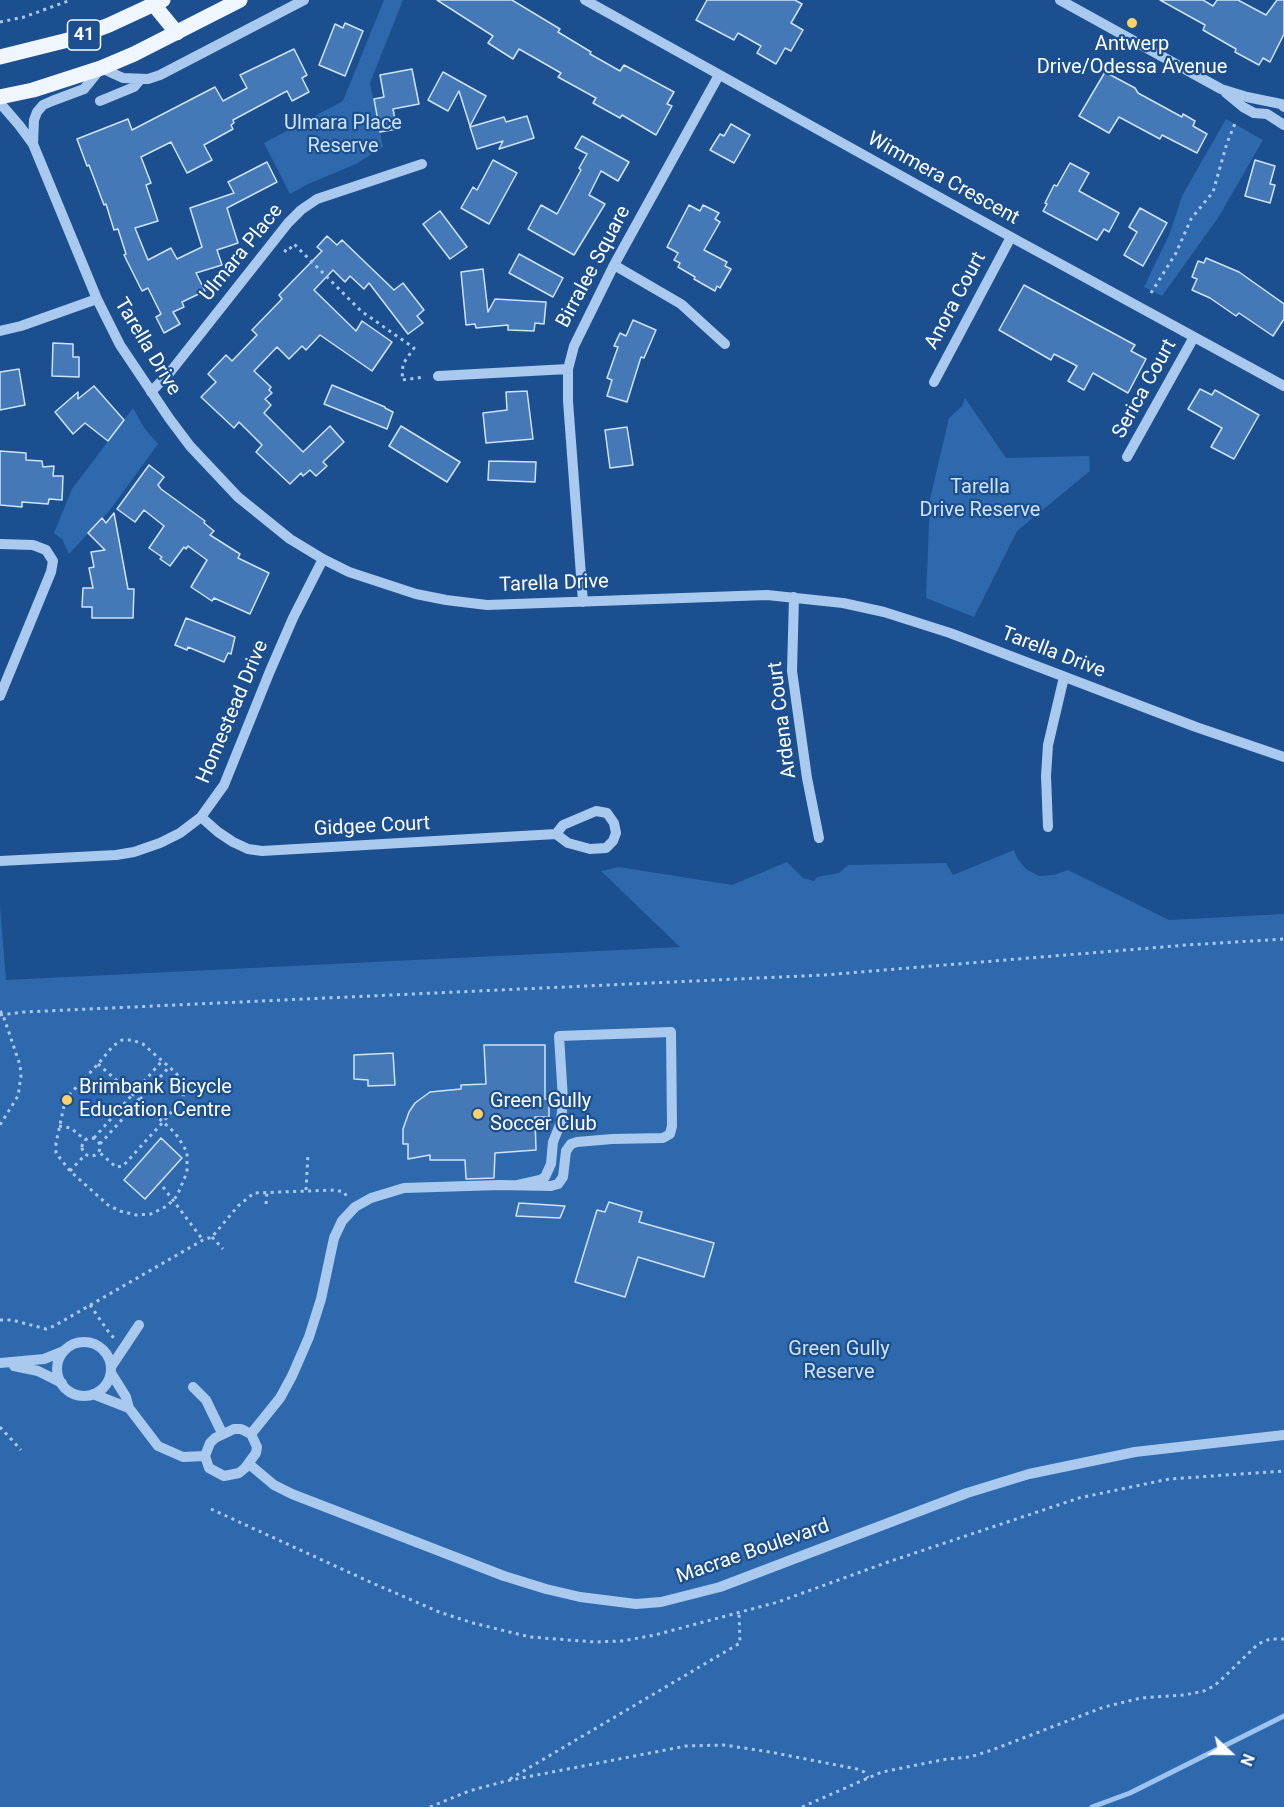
<!DOCTYPE html>
<style>
body{margin:0}
#map{position:relative;width:1284px;height:1807px;overflow:hidden;background:#1b4f8f;font-family:Roboto,sans-serif}
canvas{display:block}
.north{position:absolute;left:1200px;top:1723px;width:60px;height:60px;-webkit-text-stroke:4px #1b4f8f;paint-order:stroke;rotate:112deg;font-size:16px;font-weight:700;line-height:24px;text-align:center;color:#fff}
.north::after{content:'';display:block;margin:auto;width:21px;height:27px;background:#fff;clip-path:polygon(50% 0,100% 100%,50% 72%,0 100%)}
</style>
<div id="map">
<canvas width="1284" height="1807"></canvas>
<div class="north">N</div>
</div>
<script>
const g = document.querySelector('canvas').getContext('2d');
g.lineJoin = 'round';
function fillPath(path, color) { g.fillStyle = color; g.fill(path, 'evenodd'); }
const shape = rows => new Path2D(rows.map(r => 'M' + r).join(''));
function stroke(path, color, width, dash) { g.strokeStyle = color; g.lineWidth = width; g.lineCap = dash ? 'butt' : 'round'; g.setLineDash(dash || []); g.stroke(path); }
function label(font, color, halo, rows, align = 'center') {
  g.font = font + ' Roboto,sans-serif'; g.lineWidth = 4.5; g.setLineDash([]); g.textBaseline = 'middle'; g.strokeStyle = halo; g.fillStyle = color; for (const [text, x, y, turn = 0] of rows) {
    g.save(); g.translate(x, y); g.rotate((+turn || 0) * Math.PI / 180); g.textAlign = isNaN(turn) ? turn : align; if (halo) g.strokeText(text, 0, 0); g.fillText(text, 0, 0); g.restore();
  }
}
fillPath(shape([
 [384,0,403,0,370,83,383,147,356,164,308,184,290,194,264,143,343,101],
 [1226,119,1263,140,1218,218,1162,296,1144,287,1170,233,1182,196],
 [965,398,1006,458,1089,456,1090,471,1017,531,974,617,926,598,930,499,949,418,962,406],
 [133,408,145,429,158,444,110,510,69,554,62,539,54,533,72,489],
 [1014,850,1017,858,1026,869,1039,876,1054,875,1068,870,1169,920,1284,914,1284,1807,0,1807,0,906,6,980,680,947,601,871,619,867,732,885,787,862,803,878,814,881,817,877,839,873,848,865,946,863,953,875]
]), '#2e69ad');
stroke(shape([
 [1092,1807,1130,1793,1284,1716]
]), '#9cc4f0', 5);
const building = shape([
 [437,0,512,0,560,29,558,32,591,52,590,54,620,71,624,65,674,92,667,104,672,106,656,135,622,115,620,118,593,103,596,98,558,77,561,73,519,49,513,59,488,43,493,36,437,0],
 [707,0,795,0,802,4,791,23,803,30,791,51,785,48,776,64,757,53,761,46,738,33,734,40,696,20,707,0],
 [1160,0,1203,0,1213,6,1217,0,1238,0,1266,15,1277,0,1284,0,1284,34,1270,62,1263,58,1259,65,1235,52,1236,49,1203,30,1205,25,1160,0],
 [345,23,363,31,345,76,319,65,335,24,343,28,345,23],
 [294,49,307,75,302,78,309,92,292,101,287,91,233,120,234,123,231,125,233,129,204,145,212,160,187,173,171,142,141,157,151,183,146,185,158,221,135,228,148,260,171,248,177,259,202,247,190,208,234,193,228,182,267,162,277,182,227,208,238,243,217,250,222,265,196,273,205,291,182,302,184,307,173,312,180,324,164,333,156,317,161,314,148,288,142,291,124,255,126,254,118,229,114,230,106,204,104,205,89,165,87,166,77,139,128,119,132,130,215,87,223,101,247,88,240,75,294,49],
 [412,69,419,104,393,109,397,129,380,132,374,99,384,97,380,75,412,69],
 [443,72,486,96,470,126,459,91,448,111,428,100,443,72],
 [1105,72,1135,88,1138,93,1182,117,1183,114,1195,121,1193,126,1207,134,1197,153,1162,135,1160,139,1119,117,1109,133,1079,116,1105,72],
 [527,116,534,138,499,149,503,141,477,149,470,127,504,117,506,122,527,116],
 [731,124,750,135,734,163,710,150,720,134,724,136,731,124],
 [582,136,629,162,618,181,601,171,589,195,605,204,574,255,528,229,541,205,557,214,581,170,579,168,587,154,575,148,582,136],
 [493,160,517,173,489,224,461,208,473,187,477,190,493,160],
 [1255,160,1275,166,1270,184,1275,185,1270,203,1245,196,1255,160],
 [1070,163,1089,173,1079,191,1119,213,1109,232,1104,229,1097,240,1043,211,1047,204,1045,203,1054,185,1057,186,1070,163],
 [689,205,700,211,703,205,719,213,715,219,720,222,704,250,727,262,725,266,731,269,720,288,717,286,715,291,694,279,695,277,678,267,680,263,674,260,678,253,667,247,689,205],
 [1140,208,1167,223,1143,266,1124,255,1137,232,1129,227,1140,208],
 [440,211,467,247,450,259,423,224,440,211],
 [327,236,337,245,342,240,394,290,403,283,424,310,417,316,423,323,408,334,369,283,364,289,350,276,345,282,333,270,314,290,356,331,362,321,392,342,372,371,320,335,306,350,302,346,289,359,277,347,254,371,271,387,269,390,272,393,265,399,271,405,264,413,303,452,330,426,344,442,323,462,327,466,316,476,310,470,303,476,301,473,290,484,256,452,262,445,239,422,234,428,201,397,216,382,208,374,226,355,232,361,257,335,252,330,282,299,279,295,322,251,317,247,327,236],
 [519,254,563,278,553,297,509,273,519,254],
 [1206,258,1239,272,1284,304,1284,319,1273,336,1239,313,1236,316,1210,298,1192,290,1197,279,1192,277,1198,261,1204,263,1206,258],
 [483,269,488,312,495,299,546,302,544,324,535,323,534,331,508,330,508,325,476,328,475,324,466,325,461,272,483,269],
 [1024,285,1135,345,1131,351,1146,359,1128,393,1093,373,1084,390,1068,381,1077,366,1054,354,1051,360,999,330,1024,285],
 [633,320,656,330,644,358,641,357,627,402,607,396,612,380,607,378,618,347,614,346,620,333,626,336,633,320],
 [53,343,73,344,73,357,79,357,79,377,52,376,53,343],
 [19,369,25,405,0,410,0,372,19,369],
 [332,385,385,407,385,408,393,412,387,429,324,404,332,385],
 [94,386,124,420,108,441,85,423,73,434,55,412,78,392,78,399,94,386],
 [1200,389,1212,395,1215,390,1259,415,1234,459,1211,447,1222,428,1188,409,1200,389],
 [527,391,533,439,486,443,483,413,507,410,506,392,527,391],
 [401,426,460,462,447,482,389,446,401,426],
 [627,427,633,465,610,468,605,430,627,427],
 [0,451,26,453,26,460,42,461,43,467,54,466,53,476,63,476,62,500,49,499,48,504,22,502,22,507,0,505,0,451],
 [489,461,536,462,535,482,488,480,489,461],
 [149,465,164,477,158,485,161,489,205,521,204,523,214,531,210,535,240,554,238,558,269,573,250,614,214,598,212,601,191,587,207,560,188,546,186,549,184,547,170,566,160,559,162,557,149,548,164,526,144,510,135,522,117,509,149,465],
 [114,513,128,589,134,589,133,618,92,618,92,607,82,607,83,588,93,588,89,568,94,567,91,552,105,550,88,533,102,518,106,523,114,513],
 [186,618,235,637,231,654,228,653,224,662,188,647,187,650,175,645,186,618],
 [484,1045,545,1045,545,1099,549,1099,549,1117,535,1117,536,1150,495,1153,494,1178,466,1179,465,1160,430,1160,430,1155,408,1159,408,1144,403,1144,403,1129,409,1112,415,1103,430,1092,461,1089,461,1085,486,1084,484,1045],
 [393,1053,395,1085,368,1086,368,1080,354,1079,354,1055,393,1053],
 [161,1138,182,1158,145,1199,124,1180,161,1138],
 [609,1202,642,1212,639,1222,714,1243,704,1277,638,1257,625,1297,575,1282,597,1210,605,1212,609,1202],
 [519,1203,565,1206,560,1218,516,1216,519,1203]
]);
fillPath(building, '#4478b7');
stroke(building, '#cfe3fa', 1.5);
stroke(shape([
 [0,22,24,17,71,0],
 [284,250,287,252,294,244,361,311,414,348,403,364,402,380,425,377],
 [1151,293,1176,253,1191,219,1213,192,1227,143,1236,121],
 [0,1011,3,1015,20,1065,21,1076,18,1096,0,1125],
 [0,1015,24,1012,824,975,1187,945,1284,939],
 [98,1064,139,1100,163,1122,174,1132,178,1137,187,1152,187,1172,177,1196,167,1206,151,1214,136,1215,120,1211,108,1205,70,1171,56,1153,56,1143,64,1106,70,1094,98,1064,113,1046,122,1040,132,1040,143,1044,176,1073,183,1083,184,1092,183,1098,163,1122,123,1166,116,1167,99,1152],
 [59,1126,71,1128,85,1140],
 '82 1147a9 9 0 1 1 18 0a9 9 0 1 1-18 0Z',
 [94,1138,162,1061],
 [100,1144,169,1067],
 [70,1171,85,1155],
 [163,1187,203,1240],
 [306,1190,308,1154],
 [266,1204,267,1191],
 [212,1237,223,1249],
 [90,1305,110,1334,115,1339],
 [0,1320,12,1320,46,1329,54,1326,203,1240,212,1237,238,1206,254,1193,335,1190,344,1192,347,1197],
 [0,1427,21,1450],
 [211,1509,370,1582,439,1612,473,1623,530,1637,595,1642,622,1641,655,1635,778,1602,888,1562,1079,1498,1169,1479,1284,1471],
 [510,1779,740,1643,739,1612],
 [430,1807,469,1791,506,1781,686,1746,724,1745,770,1752,857,1769,864,1772,868,1778],
 [802,1807,882,1772,947,1759,970,1757,992,1750,1104,1707,1141,1698,1184,1695,1204,1691,1214,1686,1222,1679,1258,1644,1270,1639,1284,1639]
]), '#a9c9ee', 3, [3, 4.5]);
stroke(shape([
 [585,0,1011,237,1284,386],
 [1060,0,1221,89,1247,97,1281,104,1284,107],
 [1226,93,1243,107,1254,113,1267,114,1284,125],
 [100,101,134,87,140,80],
 [0,103,19,125,33,144,97,299,120,345,169,418,190,446,238,497,290,539,323,559,349,572,416,594,446,600,487,605,767,595,843,603,884,612,950,633,1196,727,1284,757],
 [33,144,34,120,37,112,43,105,52,101,84,89,101,68,123,78,148,79,160,75,304,0],
 [614,265,681,304,725,344],
 [0,331,21,326,97,299],
 [438,376,568,369],
 [934,382,1011,237],
 [151,392,171,371,288,223,301,210,317,199,422,164],
 [1127,457,1194,337],
 [0,544,33,545,46,550,53,561,51,572,0,696],
 [794,597,792,671,807,778,819,838],
 [583,602,568,401,568,369,574,346,614,265,719,75],
 [201,817,218,832,233,842,248,849,262,851,556,834,568,843,590,849,606,848,613,841,616,833,614,823,607,813,596,811,563,825,556,834],
 [1048,827,1046,776,1048,745,1064,677],
 [0,861,116,855,134,852,160,843,180,833,201,817,224,785,270,671,293,618,323,559],
 '57 1369a27 27 0 1 1 54 0a27 27 0 1 1-54 0Z',
 [0,1363,44,1359,64,1351],
 [14,1366,38,1371,62,1383],
 [111,1367,139,1325],
 [111,1373,126,1397,129,1408,158,1446,183,1457,205,1456],
 [193,1387,206,1400,222,1433],
 [93,1394,129,1408],
 [234,1429,241,1429,251,1434,257,1447,256,1453,245,1468,239,1473,224,1476,209,1468,205,1456,210,1443,215,1438,234,1429],
 [251,1434,280,1398,292,1376,309,1337,321,1299,334,1238,342,1221,355,1207,371,1198,404,1188,500,1185,551,1186,558,1184,563,1177,566,1151,571,1144,577,1142,612,1139,663,1138,670,1134,672,1126,671,1032,559,1036,563,1099,561,1122,553,1142,551,1164,545,1177,540,1180,518,1185],
 [249,1464,274,1485,292,1494,504,1576,546,1589,580,1597,636,1604,661,1602,720,1587,967,1493,1029,1474,1135,1452,1284,1435]
]), '#a9c9ee', 10);
stroke(shape([
 [154,5,177,33],
 [0,57,72,39,109,25,163,0],
 [0,97,33,90,101,68,134,54,240,0]
]), '#f0f6ff', 15);
for (const [x, y, r, color] of [
 [1132,23,6,"#ffd166"],
 [67,1100,6,"#ffd166"],
 [478,1114,6,"#ffd166"]
]) { const dot = new Path2D(); dot.arc(x, y, r, 0, 2 * Math.PI); g.fillStyle = color; g.fill(dot); stroke(dot, '#1b4f8f', 2); }
for (const [x, y, w] of [
 [84,35,33]
]) { const box = new Path2D(); box.roundRect(x - w / 2, y - 15, w, 30, 4.5); g.fillStyle = '#1b4f8f'; g.fill(box); stroke(box, '#fff', 1.5); }
label('bold 18px', '#fff', null, [
 ["41",84,35]
]);
label('20px', '#fff', '#1b4f8f', [
 ["Antwerp",1132,45,"center"],
 ["Drive/Odessa Avenue",1132,68,"center"],
 ["Brimbank Bicycle",79,1088],
 ["Education Centre",79,1111],
 ["Green Gully",490,1102],
 ["Soccer Club",490,1125]
], 'left');
label('20px', '#cfe3fa', '#1b4f8f', [
 ["Ulmara Place",343,124],
 ["Reserve",343,147],
 ["Tarella",980,488],
 ["Drive Reserve",980,511],
 ["Green Gully",839,1350],
 ["Reserve",839,1373]
]);
label('20px', '#fff', '#1b4f8f', [
 ["Wimmera Crescent",943,179,29],
 ["Ulmara Place",242,253,-51],
 ["Birralee Square",594,267,-62],
 ["Anora Court",956,301,-62],
 ["Tarella Drive",147,347,59],
 ["Serica Court",1145,389,-61],
 ["Tarella Drive",554,584,-2],
 ["Tarella Drive",1053,653,21],
 ["Homestead Drive",233,712,-67],
 ["Ardena Court",783,720,-97],
 ["Gidgee Court",372,827,-3],
 ["Macrae Boulevard",753,1552,-19]
]);
</script>
